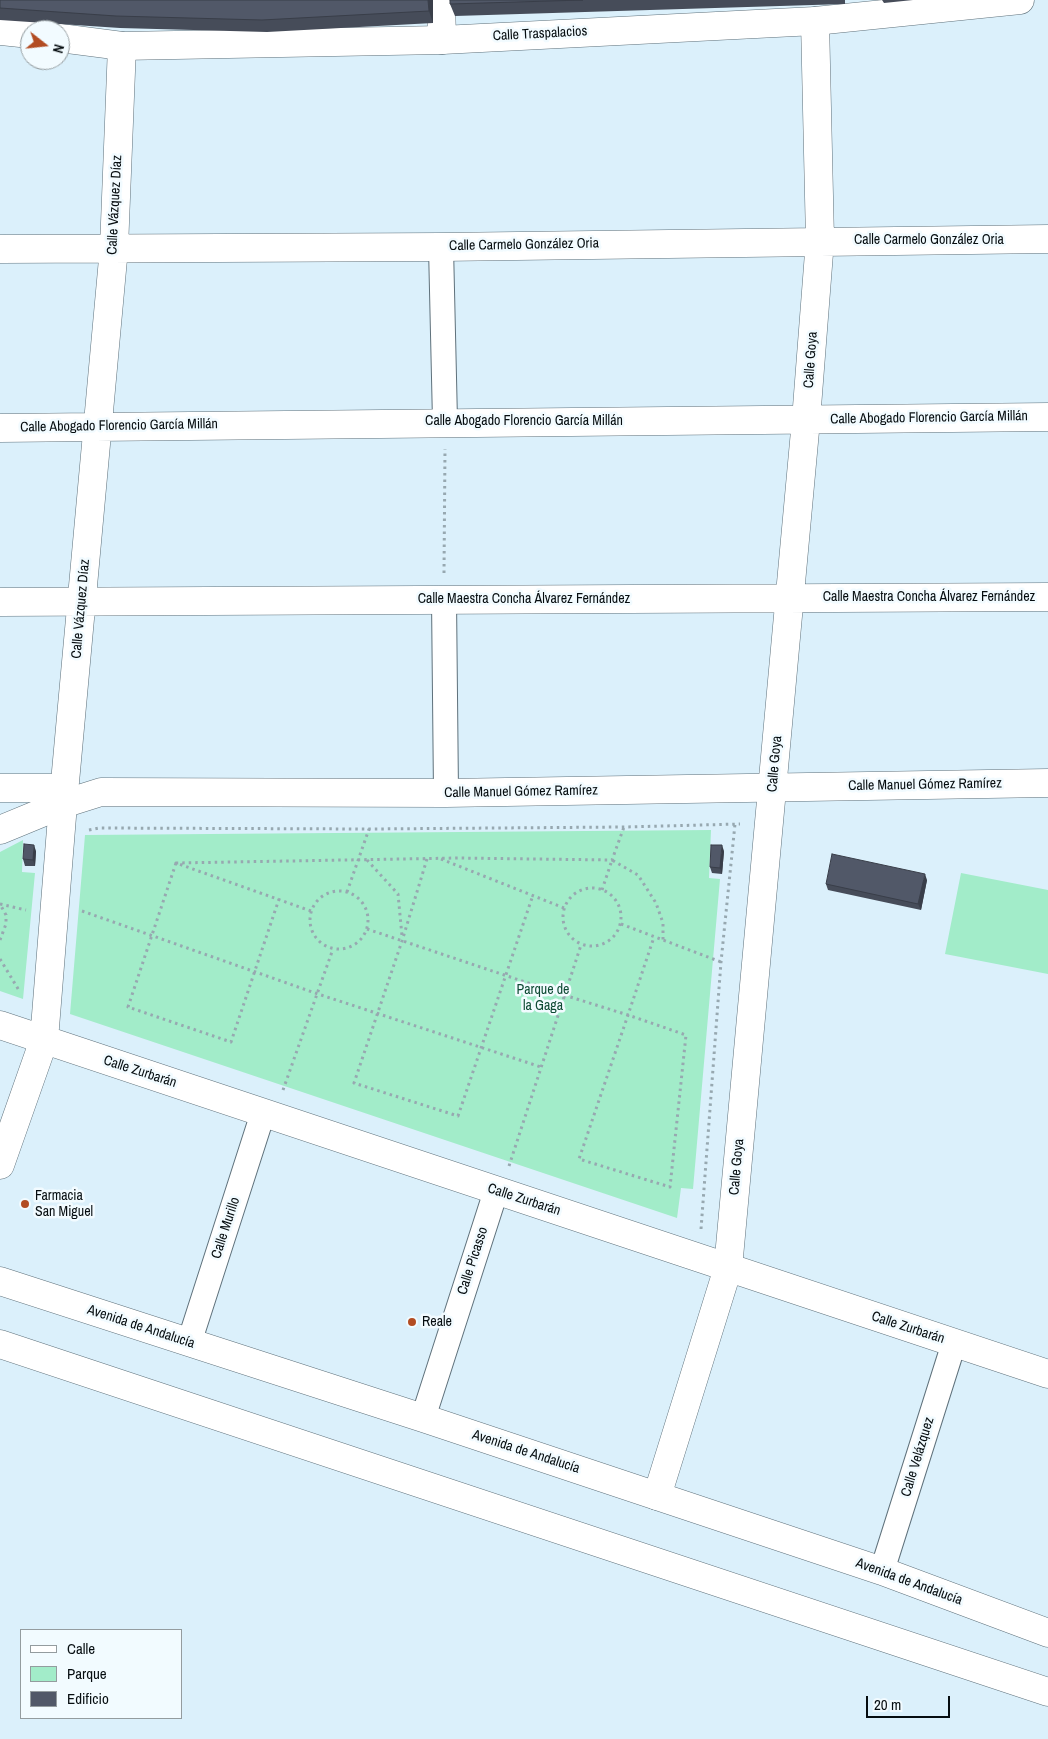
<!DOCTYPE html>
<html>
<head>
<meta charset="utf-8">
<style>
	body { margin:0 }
	#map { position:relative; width:1048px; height:1739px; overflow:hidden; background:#dbf0fb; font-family:"Archivo Narrow",sans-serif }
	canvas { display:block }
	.legend { position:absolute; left:20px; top:1629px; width:162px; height:90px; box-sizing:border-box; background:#f2fbff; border:1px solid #949c9f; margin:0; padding:6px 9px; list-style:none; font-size:15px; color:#060d10 }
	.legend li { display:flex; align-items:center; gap:10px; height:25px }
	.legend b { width:25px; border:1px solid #949c9f }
	.north { position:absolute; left:20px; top:20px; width:50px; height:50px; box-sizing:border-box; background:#f2fbff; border:1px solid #949c9f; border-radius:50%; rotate:106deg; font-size:14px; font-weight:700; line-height:20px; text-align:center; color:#060d10 }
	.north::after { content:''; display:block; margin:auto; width:18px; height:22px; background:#b24c22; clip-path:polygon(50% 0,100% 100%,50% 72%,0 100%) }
	.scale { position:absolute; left:866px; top:1696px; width:84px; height:22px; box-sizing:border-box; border:2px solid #060d10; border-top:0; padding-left:6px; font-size:15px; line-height:18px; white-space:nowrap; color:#060d10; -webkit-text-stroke:4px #f2fbff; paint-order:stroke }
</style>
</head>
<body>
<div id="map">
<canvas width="1048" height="1739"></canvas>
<ul class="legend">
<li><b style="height:6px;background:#fff"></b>Calle</li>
<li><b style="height:14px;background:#a2ecc9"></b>Parque</li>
<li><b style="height:14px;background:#515868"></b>Edificio</li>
</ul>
<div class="north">N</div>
<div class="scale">20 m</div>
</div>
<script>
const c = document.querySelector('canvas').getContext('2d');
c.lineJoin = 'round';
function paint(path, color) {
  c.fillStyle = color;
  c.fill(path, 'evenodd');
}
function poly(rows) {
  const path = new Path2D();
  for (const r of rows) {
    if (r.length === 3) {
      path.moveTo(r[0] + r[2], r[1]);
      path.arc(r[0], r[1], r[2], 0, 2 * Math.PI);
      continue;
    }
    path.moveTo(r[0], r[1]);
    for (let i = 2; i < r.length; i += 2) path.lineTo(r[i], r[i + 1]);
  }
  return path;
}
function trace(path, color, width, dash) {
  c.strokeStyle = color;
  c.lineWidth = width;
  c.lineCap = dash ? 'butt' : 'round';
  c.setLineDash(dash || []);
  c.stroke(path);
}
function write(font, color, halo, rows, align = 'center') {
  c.font = font + ' "Archivo Narrow",sans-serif';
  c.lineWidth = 5;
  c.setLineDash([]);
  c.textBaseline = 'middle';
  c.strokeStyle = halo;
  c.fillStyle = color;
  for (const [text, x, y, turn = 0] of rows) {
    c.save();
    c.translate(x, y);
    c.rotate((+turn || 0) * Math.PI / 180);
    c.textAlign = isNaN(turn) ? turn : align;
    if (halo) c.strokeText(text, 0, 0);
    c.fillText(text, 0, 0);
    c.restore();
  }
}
paint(poly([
	[711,830,709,878,720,879,693,1189,681,1188,677,1218,70,1014,85,835],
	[23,840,22,872,35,873,23,999,0,991,0,852],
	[961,873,1048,890,1048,974,945,954]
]), '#a2ecc9');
const pedestrian = poly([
	[441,247,445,421],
	[444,599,446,793],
	[189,1343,263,1113],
	[423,1418,496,1191],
	[882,1571,954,1343]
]);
const minor = poly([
	[441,0,442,40],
	[0,249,441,247,1048,239],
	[0,428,1048,417],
	[0,602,1048,597],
	[0,788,64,788],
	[0,1025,1048,1374],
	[0,1165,44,1040,63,804,114,248,122,46],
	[657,1496,728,1268,806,420,820,240,815,21]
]);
const tertiary = poly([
	[0,31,30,34],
	[60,38,122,46,442,40,815,21,1020,0],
	[0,830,63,804,101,792,446,793,1048,783],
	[0,1281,423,1418,882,1571,1048,1633]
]);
const trunk = poly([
	[0,1344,1048,1692]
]);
trace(pedestrian, '#5f717b', 26);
trace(minor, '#5f717b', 29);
trace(tertiary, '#5f717b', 29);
trace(trunk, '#5f717b', 29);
trace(poly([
	[444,573,445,449],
	[89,830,99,828,369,829,624,827,740,824],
	[427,859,402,941,354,1083,458,1116,533,895],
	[441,859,564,908],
	[367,860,398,894,402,936],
	[176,863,128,1007,231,1042,279,899],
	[592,917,29],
	[602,890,612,860,638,875,656,903,663,923,663,940],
	[339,920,29],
	[347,892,369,829],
	[0,904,26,910],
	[82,911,318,994,541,1067],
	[311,911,176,863,458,858,612,860,624,827],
	[621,924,721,962],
	[367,929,564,995,628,1015,686,1035,670,1187,579,1159,628,1015,654,937],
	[0,940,6,924,6,915,0,904],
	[0,959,20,992],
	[283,1090,333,949],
	[509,1166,581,945],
	[701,1229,721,962,735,824]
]), '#97a8b0', 3, [2.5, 4]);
trace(pedestrian, '#fff', 24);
trace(minor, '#fff', 28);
trace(tertiary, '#fff', 28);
trace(trunk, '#fff', 28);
paint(poly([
	[0,0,433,0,433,23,267,32,120,28,0,20],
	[450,0,845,0,845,4,455,16,450,4],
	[882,0,913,0,884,3],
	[36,851,35,866,25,866,23,859],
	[724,851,722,874,712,873,710,867],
	[927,880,921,910,828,890,826,884]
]), '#464c59');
paint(poly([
	[428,0,433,0,433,23,429,11],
	[34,845,36,851,35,866,33,860],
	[722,845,724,851,722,874,720,868],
	[925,874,927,880,921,910,918,904]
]), '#393e49');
const building = poly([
	[0,0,428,0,429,11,262,20,116,16,0,8,0,0],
	[450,0,583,0,450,4,450,0],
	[24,844,34,845,33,860,23,859,24,844],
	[711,845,722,845,720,868,710,867,711,845],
	[832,854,925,874,918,904,826,884,832,854]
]);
paint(building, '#515868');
trace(building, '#393e49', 1);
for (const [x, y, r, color] of [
	[25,1204,5,"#b24c22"],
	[412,1322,5,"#b24c22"]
]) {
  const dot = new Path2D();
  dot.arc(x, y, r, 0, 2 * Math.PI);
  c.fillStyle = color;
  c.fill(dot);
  trace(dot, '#f2fbff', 2);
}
write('14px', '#060d10', '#f2fbff', [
	["Calle Traspalacios",540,34,-3],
	["Calle Vázquez Díaz",115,205,-87],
	["Calle Carmelo González Oria",929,240],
	["Calle Carmelo González Oria",524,245,-1],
	["Calle Goya",811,360,-86],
	["Calle Abogado Florencio García Millán",929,418,-1],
	["Calle Abogado Florencio García Millán",524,421],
	["Calle Abogado Florencio García Millán",119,426,-1],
	["Calle Maestra Concha Álvarez Fernández",929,597],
	["Calle Maestra Concha Álvarez Fernández",524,599],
	["Calle Vázquez Díaz",81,609,-85],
	["Calle Goya",775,764,-85],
	["Calle Manuel Gómez Ramírez",925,785,-1],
	["Calle Manuel Gómez Ramírez",521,792,-1],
	["Calle Zurbarán",140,1072,18],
	["Calle Goya",737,1167,-85],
	["Calle Zurbarán",524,1200,18],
	["Calle Murillo",226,1228,-72],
	["Calle Picasso",473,1261,-72],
	["Avenida de Andalucía",141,1327,18],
	["Calle Zurbarán",908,1328,18],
	["Avenida de Andalucía",526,1452,18],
	["Calle Velázquez",918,1457,-73],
	["Avenida de Andalucía",909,1582,20]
]);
write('14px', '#0e4b34', '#f2fbff', [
	["Parque de",543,990],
	["la Gaga",543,1006]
]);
write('14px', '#060d10', '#f2fbff', [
	["Farmacia",35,1196],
	["San Miguel",35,1212],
	["Reale",422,1322]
], 'left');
</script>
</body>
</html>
